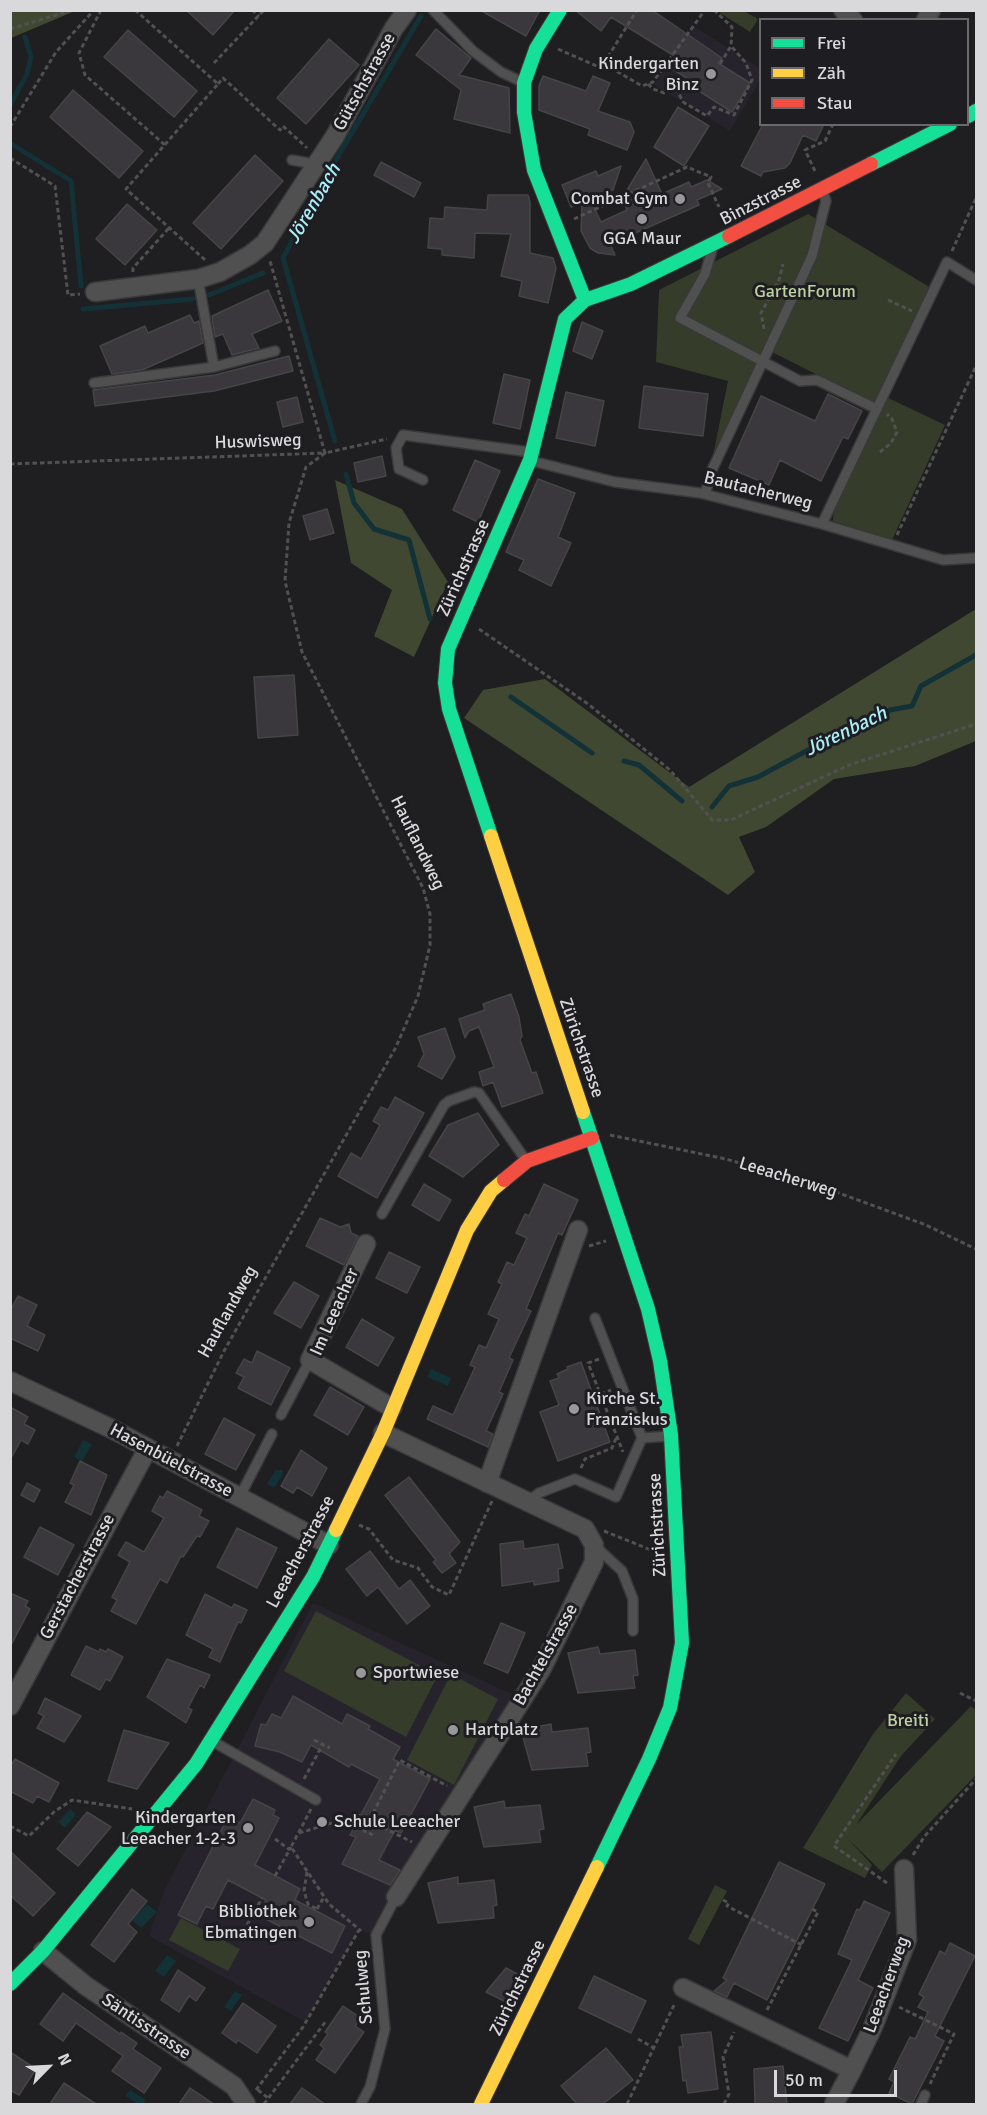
<!DOCTYPE html>
<html>
<head>
<meta charset="utf-8">
<style>
	body { margin:0 }
	#map { position:relative; width:987px; height:2115px; overflow:hidden; background:#1f1e20; font-family:Signika,sans-serif }
	canvas { display:block }
	.frame { position:absolute; inset:0; border:12px solid #d9d8db; pointer-events:none }
	.legend { position:absolute; left:759px; top:18px; width:210px; height:108px; box-sizing:border-box; background:#1e1d21; border:2px solid #69686b; margin:0; padding:8px 10px; list-style:none; font-size:18px; color:#d9d8db }
	.legend li { display:flex; align-items:center; gap:12px; height:30px }
	.legend b { width:30px; border:2px solid #69686b }
	.north { position:absolute; left:18px; top:2037px; width:60px; height:60px; -webkit-text-stroke:4px #1e1d21; paint-order:stroke; rotate:66deg; font-size:16px; font-weight:700; line-height:24px; text-align:center; color:#d9d8db }
	.north::after { content:''; display:block; margin:auto; width:21px; height:27px; background:#d9d8db; clip-path:polygon(50% 0,100% 100%,50% 72%,0 100%) }
	.scale { position:absolute; left:774px; top:2070px; width:123px; height:27px; box-sizing:border-box; border:3px solid #d9d8db; border-top:0; padding-left:8px; font-size:18px; line-height:21px; white-space:nowrap; color:#d9d8db; -webkit-text-stroke:4px #1e1d21; paint-order:stroke }
</style>
</head>
<body>
<div id="map">
<canvas width="987" height="2115"></canvas>
<div class="frame"></div>
<ul class="legend">
<li><b style="height:8px;background:#16e098"></b>Frei</li>
<li><b style="height:8px;background:#ffcf43"></b>Zäh</li>
<li><b style="height:8px;background:#f24e42"></b>Stau</li>
</ul>
<div class="north">N</div>
<div class="scale">50 m</div>
</div>
<script>
const c = document.querySelector('canvas').getContext('2d');
c.lineJoin = 'round';
function paint(path, color) {
  c.fillStyle = color;
  c.fill(path, 'evenodd');
}
function poly(rows) {
  const path = new Path2D();
  for (const r of rows) {
    path.moveTo(r[0], r[1]);
    for (let i = 2; i < r.length; i += 2) path.lineTo(r[i], r[i + 1]);
  }
  return path;
}
function trace(path, color, width, dash) {
  c.strokeStyle = color;
  c.lineWidth = width;
  c.lineCap = dash ? 'butt' : 'round';
  c.setLineDash(dash || []);
  c.stroke(path);
}
function write(font, color, halo, rows, align = 'center') {
  c.font = font + ' Signika,sans-serif';
  c.lineWidth = 6;
  c.setLineDash([]);
  c.textBaseline = 'middle';
  c.strokeStyle = halo;
  c.fillStyle = color;
  for (const [text, x, y, turn = 0] of rows) {
    c.save();
    c.translate(x, y);
    c.rotate((+turn || 0) * Math.PI / 180);
    c.textAlign = isNaN(turn) ? turn : align;
    if (halo) c.strokeText(text, 0, 0);
    c.fillText(text, 0, 0);
    c.restore();
  }
}
paint(poly([
	[692,25,760,68,760,80,730,131,654,85],
	[313,1603,523,1699,376,1935,359,1931,305,2022,149,1936,164,1891]
]), '#26232c');
paint(poly([
	[721,11,744,11,758,19,750,32,720,13],
	[808,214,931,288,880,394,945,425,892,540,833,521,834,508,883,408,764,348,711,466,728,381,656,362,659,290],
	[316,1611,438,1675,406,1737,284,1671],
	[451,1674,498,1699,454,1785,407,1760],
	[906,1693,935,1719,901,1756,856,1825,971,1706,976,1710,976,1775,882,1872,847,1838,872,1865,865,1878,803,1848,873,1734],
	[715,1885,727,1891,699,1945,688,1939],
	[181,1918,240,1949,228,1971,169,1940]
]), '#363c2a');
paint(poly([
	[11,10,75,10,75,11,11,38],
	[335,480,402,509,448,582,414,657,374,636,392,590,351,563],
	[976,609,976,741,915,766,834,779,766,827,739,837,755,872,728,895,464,718,483,690,545,679,689,787]
]), '#404832');
paint(poly([
	[431,1369,451,1378,448,1386,427,1377],
	[83,1440,92,1444,82,1461,74,1457],
	[276,1470,282,1470,283,1474,274,1488,267,1484],
	[70,1809,76,1814,65,1828,58,1822],
	[147,1904,157,1912,141,1928,132,1920],
	[167,1955,176,1961,164,1977,155,1971],
	[235,1991,242,1995,231,2011,224,2007],
	[130,2090,146,2100,143,2104,138,2104,125,2096]
]), '#133237');
trace(poly([
	[10,105,27,74,31,57,25,37],
	[10,143,71,181,81,286],
	[209,295,263,273],
	[83,309,193,299],
	[335,441,283,258,330,170,421,16],
	[346,474,354,503,374,529,409,540,430,619],
	[511,697,592,753],
	[624,761,639,765,682,801],
	[712,807,729,786,758,777,860,722,879,721,890,710,912,706,921,686,976,655]
]), '#133237', 5);
const building = poly([
	[186,10,235,10,213,35,186,10],
	[480,10,540,10,526,36,480,10],
	[575,10,652,10,722,58,718,63,750,83,732,112,699,91,701,87,669,67,676,57,611,17,601,31,575,10],
	[436,29,471,58,459,75,509,88,510,133,454,119,461,90,416,55,436,29],
	[128,30,197,91,174,117,104,57,128,30],
	[329,39,359,65,306,124,277,98,329,39],
	[543,76,586,91,593,76,610,83,598,111,630,122,634,132,627,150,588,135,590,129,539,110,539,86,543,76],
	[73,90,143,151,119,178,50,117,73,90],
	[678,107,709,126,684,166,654,147,678,107],
	[763,124,824,124,816,141,803,135,790,163,785,168,763,172,761,176,741,166,763,124],
	[255,155,283,181,221,249,193,223,255,155],
	[646,159,662,194,689,182,691,187,707,180,722,189,697,200,699,205,610,244,615,255,598,253,590,248,581,231,582,203,571,207,562,185,596,171,598,176,621,166,613,190,590,199,601,222,627,210,622,198,646,159],
	[381,162,421,183,414,197,374,175,381,162],
	[488,195,528,195,530,202,530,253,553,258,556,268,548,303,519,296,522,281,501,276,511,234,475,233,474,258,442,255,442,249,428,248,430,218,444,219,445,207,487,210,488,195],
	[127,204,157,230,125,265,96,239,127,204],
	[268,290,282,321,252,334,259,348,232,355,223,334,215,337,212,316,268,290],
	[190,315,194,323,199,321,203,343,142,370,112,374,100,346,145,326,148,333,190,315],
	[582,322,603,331,592,359,573,351,582,322],
	[289,356,293,371,214,391,95,406,93,390,215,375,289,356],
	[504,374,530,380,520,429,493,423,504,374],
	[644,386,708,394,703,436,639,428,644,386],
	[566,392,604,401,595,446,556,438,566,392],
	[828,394,862,411,848,439,843,437,821,481,780,460,769,485,729,468,761,396,815,421,828,394],
	[297,397,303,422,283,427,277,402,297,397],
	[382,456,386,476,358,482,354,463,382,456],
	[475,460,500,471,478,522,453,510,475,460],
	[538,479,575,493,558,537,571,543,551,586,519,570,524,560,506,552,538,479],
	[327,509,334,533,310,540,303,516,327,509],
	[294,675,298,735,258,738,254,677,294,675],
	[511,994,519,1017,522,1036,520,1040,532,1073,536,1072,543,1093,502,1107,493,1082,483,1086,479,1072,494,1067,479,1027,469,1031,465,1038,459,1019,485,1010,483,1004,511,994],
	[445,1028,455,1057,442,1079,418,1066,424,1054,418,1037,445,1028],
	[395,1097,424,1113,377,1198,338,1176,351,1153,361,1159,380,1125,373,1121,381,1107,388,1110,395,1097],
	[478,1113,499,1145,463,1177,429,1156,448,1125,478,1113],
	[424,1184,451,1200,439,1221,412,1205,424,1184],
	[544,1184,578,1200,562,1235,558,1233,526,1309,531,1311,509,1358,513,1360,499,1392,503,1394,486,1431,493,1434,488,1447,427,1419,433,1406,453,1415,475,1367,470,1365,479,1345,486,1348,499,1319,488,1314,502,1284,498,1282,507,1262,514,1265,527,1238,516,1233,525,1214,529,1216,544,1184],
	[320,1218,340,1227,349,1224,351,1233,358,1236,344,1265,306,1246,320,1218],
	[389,1252,420,1267,407,1293,376,1278,389,1252],
	[294,1282,319,1296,301,1328,274,1313,294,1282],
	[18,1296,37,1305,27,1326,45,1335,38,1351,10,1338,10,1311,18,1296],
	[362,1319,394,1338,378,1366,346,1347,362,1319],
	[257,1351,290,1368,271,1405,238,1388,244,1377,236,1373,244,1359,252,1363,257,1351],
	[581,1362,610,1442,558,1461,540,1412,559,1405,550,1381,559,1378,557,1374,568,1369,567,1367,581,1362],
	[330,1387,364,1407,348,1435,314,1415,330,1387],
	[10,1407,28,1417,24,1424,35,1430,28,1444,21,1440,10,1460,10,1407],
	[224,1418,255,1435,236,1470,205,1454,224,1418],
	[301,1450,327,1468,312,1496,297,1487,293,1493,281,1486,301,1450],
	[80,1461,107,1475,91,1515,65,1502,74,1485,70,1483,80,1461],
	[409,1477,460,1542,449,1554,456,1563,442,1573,433,1562,436,1560,385,1495,409,1477],
	[27,1483,40,1490,34,1502,21,1495,27,1483],
	[167,1491,202,1510,199,1516,209,1521,200,1537,197,1536,183,1557,181,1556,167,1583,160,1579,136,1624,111,1611,117,1600,112,1597,130,1562,118,1555,126,1542,144,1552,164,1518,152,1511,160,1496,163,1498,167,1491],
	[40,1527,74,1545,58,1575,24,1557,40,1527],
	[237,1528,277,1548,257,1588,217,1567,237,1528],
	[523,1541,524,1549,558,1544,563,1568,558,1569,559,1581,534,1585,534,1581,502,1586,500,1544,523,1541],
	[370,1551,399,1589,410,1580,430,1606,407,1624,378,1587,367,1596,346,1569,370,1551],
	[10,1593,28,1601,25,1606,30,1609,10,1647,10,1593],
	[205,1594,232,1608,234,1604,247,1610,241,1623,238,1622,220,1662,209,1657,213,1649,186,1635,205,1594],
	[501,1623,525,1633,508,1673,484,1663,501,1623],
	[86,1646,99,1652,100,1649,106,1652,108,1649,123,1657,110,1681,106,1679,100,1690,71,1675,86,1646],
	[598,1647,600,1654,635,1650,638,1675,633,1676,635,1688,578,1693,568,1653,598,1647],
	[167,1659,210,1675,204,1688,200,1685,188,1708,192,1710,186,1723,147,1697,167,1659],
	[293,1696,342,1724,347,1714,370,1726,368,1729,400,1747,393,1759,430,1779,401,1833,395,1830,379,1860,400,1870,390,1885,342,1864,356,1837,350,1835,380,1779,351,1764,349,1767,311,1745,302,1762,280,1752,255,1746,261,1724,266,1725,272,1714,281,1718,293,1696],
	[45,1698,81,1716,64,1742,37,1728,44,1716,38,1713,45,1698],
	[551,1724,552,1732,588,1728,591,1752,586,1753,588,1766,532,1770,521,1730,551,1724],
	[124,1730,169,1743,137,1789,108,1781,124,1730],
	[15,1759,59,1783,49,1802,37,1796,33,1803,10,1791,10,1767,15,1759],
	[253,1799,275,1810,273,1815,279,1818,255,1865,300,1889,295,1900,345,1926,332,1953,258,1915,266,1900,228,1880,213,1909,206,1906,197,1924,178,1915,228,1817,240,1823,253,1799],
	[504,1801,505,1808,540,1805,544,1829,539,1830,541,1842,484,1847,474,1807,504,1801],
	[87,1812,111,1827,78,1866,57,1849,87,1812],
	[10,1851,55,1893,33,1916,10,1895,10,1851],
	[779,1862,825,1884,767,2000,734,1983,727,1997,714,1991,727,1980,723,1978,779,1862],
	[458,1877,458,1884,494,1880,497,1905,493,1906,494,1918,438,1923,428,1883,458,1877],
	[132,1889,147,1901,128,1924,137,1932,114,1962,91,1945,132,1889],
	[864,1901,890,1913,858,1980,873,1988,848,2041,819,2028,852,1960,838,1954,857,1909,860,1910,864,1901],
	[950,1943,975,1956,935,2036,944,2041,912,2104,889,2093,894,2082,889,2079,910,2037,915,2039,928,2012,918,2007,924,1997,919,1994,940,1951,945,1954,950,1943],
	[506,1968,519,1975,506,2002,486,1992,506,1968],
	[178,1970,205,1988,196,2001,189,1996,179,2012,161,2000,178,1970],
	[594,1976,646,2001,631,2033,579,2008,594,1976],
	[63,1993,120,2034,121,2032,137,2043,133,2049,161,2068,144,2093,112,2071,123,2056,76,2023,63,2041,40,2024,63,1993],
	[243,2003,276,2026,257,2053,238,2040,236,2043,222,2033,243,2003],
	[343,2006,361,2018,355,2026,364,2032,335,2073,316,2060,324,2048,320,2045,328,2034,325,2032,343,2006],
	[711,2032,718,2089,688,2093,686,2080,683,2081,679,2047,683,2047,681,2035,711,2032],
	[606,2048,633,2080,603,2104,577,2104,561,2086,606,2048],
	[10,2052,36,2069,19,2095,10,2090,10,2052],
	[783,2066,787,2104,755,2104,754,2069,783,2066],
	[64,2083,96,2104,50,2104,64,2083],
	[190,2088,214,2104,179,2104,190,2088],
	[302,2088,325,2104,290,2104,302,2088]
]);
paint(building, '#3a383d');
trace(building, '#454546', 1.5);
const lane = poly([
	[433,10,473,51,501,72,522,82],
	[292,160,314,164],
	[712,250,705,274,680,318,800,381,817,380,877,409],
	[198,279,214,367,275,351],
	[94,383,214,367],
	[532,461,615,482,700,493,822,524,943,560,976,558],
	[423,480,399,469,396,448,403,435,530,452],
	[705,494,712,470,812,256,826,201,823,192],
	[822,524,947,262,976,280],
	[382,1214,444,1105,449,1101,474,1092,479,1093,525,1159],
	[595,1318,642,1438],
	[281,1415,310,1360],
	[239,1498,272,1434],
	[527,1502,539,1493,575,1479,616,1497,642,1438,669,1436],
	[594,1545,622,1571,633,1599,633,1631],
	[212,1741,316,1800],
	[361,2104,370,2087,385,2029,376,1935,396,1897],
	[921,2104,925,2095]
]);
const street = poly([
	[843,10,853,20],
	[926,20,931,10],
	[95,292,198,279,220,272,250,255,265,243,335,136,394,28,407,10],
	[366,1244,310,1360,392,1408],
	[10,1381,112,1429,329,1545],
	[383,1433,585,1529,594,1545,594,1562,541,1670,396,1897],
	[487,1483,578,1230],
	[10,1706,148,1448],
	[43,1951,86,1986,234,2086,246,2104],
	[683,1988,852,2070,834,2104],
	[852,2070,873,2027,907,1940,904,1869]
]);
const fast = poly([
	[560,10,536,49,524,83,524,112,534,170,585,300],
	[968,116,976,111],
	[871,164,950,124],
	[491,836,449,709,445,683,448,649,530,460,565,319,585,300,631,284,729,236],
	[583,1112,648,1309,660,1361,671,1435,682,1643,670,1708,649,1759,597,1867],
	[10,1984,43,1951,196,1764,313,1577,336,1530]
]);
const slow = poly([
	[491,836,583,1112],
	[336,1530,383,1433,467,1230,491,1191,504,1180],
	[481,2104,597,1867]
]);
const jam = poly([
	[729,236,871,164],
	[504,1180,527,1161,592,1138]
]);
trace(lane, '#39383a', 12);
trace(street, '#39383a', 21);
trace(fast, '#39383a', 16);
trace(slow, '#39383a', 16);
trace(jam, '#39383a', 16);
trace(poly([
	[101,10,79,53,85,75,165,145],
	[135,10,218,84,126,189,205,260],
	[252,10,259,16],
	[714,10,732,27,731,46,720,64],
	[10,29,72,10],
	[558,49,601,68,637,10],
	[214,63,264,10],
	[604,64,642,86,653,82,705,10],
	[218,84,223,78,280,130,283,126,307,148],
	[648,84,653,89,664,93,673,89,678,92,683,102,707,116,714,107,734,115,752,80,746,63,731,46],
	[10,127,56,52,94,10],
	[10,158,55,186,68,295,80,294],
	[815,171,805,150,825,141,833,124],
	[574,219,687,167,711,177,708,183,719,207],
	[952,251,976,198],
	[133,272,133,268,169,228],
	[888,300,912,311],
	[764,329,761,313,779,280,783,264],
	[880,452,891,443,897,432,892,419,887,414],
	[10,464,325,453,270,261],
	[897,535,976,366],
	[479,629,588,704,670,770,712,820,731,820,849,765,976,724],
	[610,1135,726,1159,828,1189,926,1225,976,1249],
	[589,1246,606,1241],
	[599,1359,588,1363,623,1452],
	[594,1397,611,1390],
	[177,1446,224,1351,396,1047,418,996,430,945,430,914,423,888,302,652,285,581,289,523,306,467,325,453,387,439],
	[581,1468,585,1459,612,1448,616,1438],
	[359,1525,369,1529,393,1560,418,1568,432,1587,449,1595,492,1501],
	[604,1531,656,1552],
	[960,1693,976,1701],
	[314,1740,330,1748],
	[304,1779,323,1744],
	[311,1809,291,1847,329,1904,361,1931],
	[10,1826,29,1836,54,1812,72,1800,132,1809],
	[299,1833,358,1815,412,1842],
	[373,1835,364,1831,400,1760,447,1786],
	[275,1839,290,1850],
	[913,1855,924,1837,976,1779],
	[307,1872,304,1891,308,1904,317,1909],
	[275,1876,291,1847],
	[887,1883,834,1846,896,1754],
	[723,1900,729,1903,727,1906,802,1945],
	[317,1909,324,1897],
	[247,1925,262,1898],
	[899,2007,954,2034,930,2084],
	[767,2010,818,1912,812,1909],
	[638,2039,654,2048],
	[256,2090,303,2027,359,1930],
	[258,2090,268,2098],
	[264,2104,326,2021],
	[627,2104,675,2003],
	[724,2104,729,2094,723,2057,734,2032]
]), '#525151', 3, [4.5, 3]);
trace(lane, '#515050', 9);
trace(street, '#515050', 18);
trace(fast, '#16e098', 14);
trace(slow, '#ffcf43', 14);
trace(jam, '#f24e42', 14);
for (const [x, y, r, color] of [
	[711,74,6,"#98979a"],
	[680,199,6,"#98979a"],
	[642,219,6,"#98979a"],
	[574,1409,6,"#98979a"],
	[361,1673,6,"#98979a"],
	[453,1730,6,"#98979a"],
	[322,1822,6,"#98979a"],
	[248,1828,6,"#98979a"],
	[309,1922,6,"#98979a"]
]) {
  const dot = new Path2D();
  dot.arc(x, y, r, 0, 2 * Math.PI);
  c.fillStyle = color;
  c.fill(dot);
  trace(dot, '#1e1d21', 2);
}
write('18px', '#d9d8db', '#1e1d21', [
	["Kindergarten",699,64],
	["Binz",699,85],
	["Combat Gym",668,199],
	["GGA Maur",642,239,"center"],
	["Kirche St.",586,1399,"left"],
	["Franziskus",586,1420,"left"],
	["Sportwiese",373,1673,"left"],
	["Hartplatz",465,1730,"left"],
	["Kindergarten",236,1818],
	["Leeacher 1-2-3",236,1839],
	["Schule Leeacher",334,1822,"left"],
	["Bibliothek",297,1912],
	["Ebmatingen",297,1933]
], 'right');
write('18px', '#d9d8db', '#1e1d21', [
	["Gütschstrasse",365,82,-61],
	["Binzstrasse",761,201,-27],
	["Huswisweg",258,442,-2],
	["Bautacherweg",758,491,14],
	["Zürichstrasse",464,568,-66],
	["Hauflandweg",417,843,64],
	["Zürichstrasse",581,1048,71],
	["Leeacherweg",788,1178,17],
	["Hauflandweg",228,1312,-61],
	["Im Leeacher",335,1312,-66],
	["Hasenbüelstrasse",171,1461,28],
	["Zürichstrasse",658,1525,-93],
	["Leeacherstrasse",301,1552,-62],
	["Gerstacherstrasse",78,1577,-62],
	["Bachtelstrasse",546,1655,-61],
	["Leeacherweg",887,1985,-70],
	["Schulweg",364,1987,-95],
	["Zürichstrasse",518,1988,-64],
	["Säntisstrasse",146,2027,34]
]);
write('18px', '#bed09e', '#1e1d21', [
	["GartenForum",805,292],
	["Breiti",908,1721]
]);
write('italic 20px', '#a9eef8', '#1e1d21', [
	["Jörenbach",314,204,-60],
	["Jörenbach",846,732,-26]
]);
</script>
</body>
</html>
